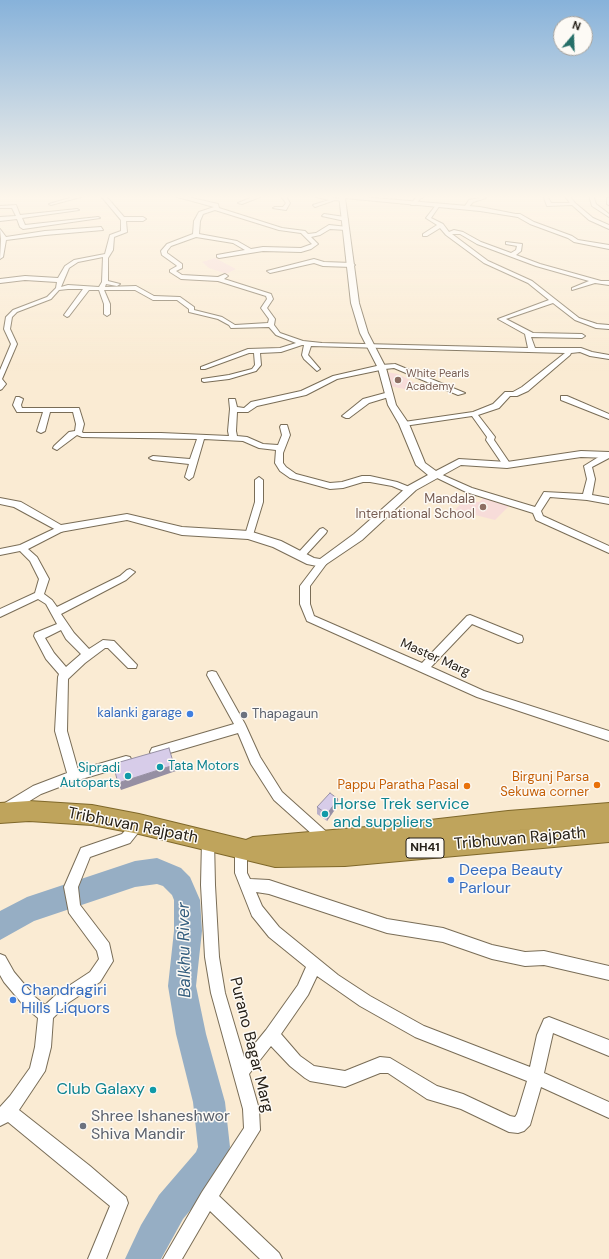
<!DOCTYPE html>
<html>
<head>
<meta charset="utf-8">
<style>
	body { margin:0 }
	#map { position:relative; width:609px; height:1259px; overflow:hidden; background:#faebd3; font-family:"DM Sans",sans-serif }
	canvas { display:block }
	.north { position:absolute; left:553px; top:16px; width:40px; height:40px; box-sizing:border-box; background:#fdfaf5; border:1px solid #a7a39d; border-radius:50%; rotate:19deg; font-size:11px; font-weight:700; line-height:16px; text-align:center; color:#262018 }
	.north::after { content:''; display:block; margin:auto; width:14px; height:18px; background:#266f68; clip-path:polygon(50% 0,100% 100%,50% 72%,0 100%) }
</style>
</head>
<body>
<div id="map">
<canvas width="609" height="1259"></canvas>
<div class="north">N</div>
</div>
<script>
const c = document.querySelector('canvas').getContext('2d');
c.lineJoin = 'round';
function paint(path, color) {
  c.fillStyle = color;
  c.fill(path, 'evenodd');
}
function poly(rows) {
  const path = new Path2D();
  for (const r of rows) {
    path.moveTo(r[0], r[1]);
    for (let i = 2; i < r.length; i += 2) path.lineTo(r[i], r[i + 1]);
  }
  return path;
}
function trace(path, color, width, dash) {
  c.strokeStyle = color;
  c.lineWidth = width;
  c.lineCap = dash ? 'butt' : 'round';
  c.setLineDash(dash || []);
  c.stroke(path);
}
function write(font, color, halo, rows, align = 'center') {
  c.font = font + ' "DM Sans",sans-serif';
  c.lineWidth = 3;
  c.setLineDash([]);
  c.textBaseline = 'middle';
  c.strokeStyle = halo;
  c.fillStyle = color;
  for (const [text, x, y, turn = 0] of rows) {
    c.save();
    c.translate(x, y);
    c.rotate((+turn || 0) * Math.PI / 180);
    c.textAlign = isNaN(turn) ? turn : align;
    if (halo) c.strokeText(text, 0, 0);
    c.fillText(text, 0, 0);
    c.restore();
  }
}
paint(poly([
	[215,258,236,269,226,274,209,268,202,262],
	[386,372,398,374,419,385,410,390,389,386],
	[485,497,511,504,495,520,455,510,463,501,479,502]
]), '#f7dcd9');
paint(poly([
	[157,858,181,868,190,877,200,900,202,931,196,986,206,1034,225,1102,230,1147,220,1175,183,1219,161,1259,125,1259,141,1225,159,1195,196,1152,198,1147,193,1102,176,1034,168,986,174,931,174,900,172,895,163,886,157,884,135,887,34,921,0,940,0,911,27,897,135,861,157,858]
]), '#96aec4');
const minor = poly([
	[80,195,88,195,51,205,49,204,80,195],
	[100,195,105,195,124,217,143,217,146,219,143,221,126,221,127,232,114,237,113,250,108,258,108,281,120,284,117,286,106,284,105,287,136,286,154,296,180,297,194,307,194,310,222,317,235,325,268,323,269,319,261,308,267,299,266,296,218,281,181,279,170,272,170,270,177,266,176,265,162,255,161,251,167,244,193,234,194,221,199,212,214,207,174,196,179,195,218,204,219,208,282,228,305,231,308,234,316,233,329,225,348,227,346,230,330,229,320,235,311,237,318,244,311,249,301,252,263,251,219,258,217,257,217,255,245,250,233,243,196,237,171,246,167,251,167,253,182,264,182,268,176,271,182,275,218,277,225,274,228,276,224,279,271,294,273,299,267,308,275,319,274,325,280,333,303,341,322,343,528,348,525,334,498,319,549,300,528,283,484,263,446,235,440,228,427,236,423,236,423,234,437,225,426,218,436,205,440,205,431,218,443,224,449,232,454,230,463,232,481,242,511,253,516,250,517,246,506,244,506,242,522,244,521,251,516,255,540,264,601,281,609,281,609,285,595,283,572,290,572,288,589,281,536,266,477,244,460,234,452,234,488,261,532,281,579,318,597,324,609,325,609,329,596,328,575,320,553,303,506,319,533,333,582,334,585,336,582,338,531,337,535,348,581,348,592,352,609,355,609,359,590,356,580,352,571,353,570,355,528,391,517,396,510,396,499,408,478,415,495,437,494,440,511,465,507,467,503,465,486,440,487,437,472,416,404,426,400,424,404,422,473,412,493,404,505,392,513,392,522,387,565,353,311,346,308,355,320,369,317,371,304,359,302,355,304,345,302,345,281,352,260,353,261,365,256,371,229,379,204,382,202,381,202,379,229,375,252,369,255,365,254,353,249,353,205,369,201,369,201,367,248,349,280,348,296,343,276,335,269,327,231,328,229,325,218,319,189,312,189,309,177,300,153,300,135,290,104,290,110,304,110,314,107,316,104,314,104,304,99,290,89,290,69,316,67,317,64,315,83,289,68,289,59,290,51,299,17,312,12,317,10,329,17,344,2,379,6,384,2,389,0,390,0,370,11,344,4,329,6,317,13,310,47,297,56,288,57,282,25,280,0,283,0,279,25,276,58,278,65,266,74,260,105,254,110,235,121,231,121,220,100,195],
	[215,210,279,230,301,233,312,244,301,248,263,247,251,249,237,241,199,234,200,221,203,214,215,210],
	[103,257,102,282,99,287,68,285,61,287,69,268,78,262,103,257],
	[258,195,265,195,242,204,238,203,258,195],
	[280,195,285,195,290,203,286,210,273,208,275,207,283,207,286,203,280,195],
	[309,195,320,195,345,200,343,201,335,200,315,207,313,205,329,200,309,195],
	[420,195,426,195,420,199,415,205,411,205,416,197,420,195],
	[476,195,482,195,486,198,473,202,467,209,463,209,469,200,480,198,476,195],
	[543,195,547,195,551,203,570,203,564,195,569,195,575,203,593,218,609,225,609,229,589,220,572,205,547,206,543,195],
	[589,195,593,195,596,204,609,214,609,217,592,206,589,195],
	[607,198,609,198,609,205,607,204,607,198],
	[16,205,20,215,77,209,79,210,22,218,25,225,98,217,100,218,23,229,20,227,17,219,0,221,0,217,16,216,12,208,0,208,0,206,16,205],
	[324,214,345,217,348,219,345,221,322,216,324,214],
	[516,214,520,214,534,222,572,236,578,240,609,245,609,249,574,242,568,238,530,224,516,216,516,214],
	[101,227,103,230,45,235,6,240,3,257,0,259,1,239,0,229,6,237,45,231,101,227],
	[314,259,324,262,352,263,355,265,352,267,323,266,314,263,270,273,267,271,314,259],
	[395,364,465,393,458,395,394,368,385,369,337,379,306,395,257,406,248,412,237,412,236,431,237,436,247,437,263,444,278,445,282,435,280,427,281,425,287,425,290,435,283,453,283,463,286,467,296,474,330,483,342,482,362,476,370,476,397,482,412,488,412,492,409,493,392,486,370,482,363,482,343,488,330,489,290,478,280,471,275,463,276,450,259,448,243,441,204,439,193,477,189,480,185,477,189,464,153,460,149,458,153,456,190,459,197,439,82,437,77,435,57,450,53,448,54,446,69,432,75,431,76,424,73,412,50,412,45,431,41,433,37,431,43,412,17,412,13,405,16,397,19,397,23,399,21,405,22,408,79,408,84,424,82,432,83,433,161,433,229,436,228,431,230,409,229,399,235,399,237,407,244,408,251,402,301,391,333,376,381,365,395,364],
	[389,392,393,394,392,396,369,403,349,418,346,418,342,416,363,399,389,392],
	[561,396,567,396,609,414,609,419,561,400,561,396],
	[605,453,609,453,609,458,592,467,595,479,592,495,609,498,609,504,587,500,550,497,541,511,543,516,609,546,609,553,536,520,533,513,466,492,431,475,432,473,438,473,472,488,535,507,544,492,583,494,587,479,584,466,605,453],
	[259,477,263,480,263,502,253,535,249,538,245,535,255,502,255,480,259,477],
	[60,526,63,527,64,529,63,531,28,549,37,557,49,579,44,594,52,600,57,607,120,576,127,570,130,569,135,572,126,580,61,614,74,633,89,649,103,640,114,641,137,665,136,668,128,668,108,648,105,648,85,663,68,679,67,731,78,770,126,756,130,757,132,761,130,765,126,766,75,781,41,794,0,819,0,806,33,786,67,773,55,731,58,677,59,674,46,659,34,636,35,633,57,624,46,604,38,599,0,617,0,609,35,593,39,579,30,561,20,551,0,555,0,549,20,545,60,526],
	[61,630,66,639,81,654,66,667,54,653,45,638,61,630],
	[323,528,327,531,326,533,304,557,298,557,296,555,298,553,320,529,323,528],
	[322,560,327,563,310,586,310,604,314,616,422,663,467,616,470,615,522,636,523,639,522,642,518,643,472,624,431,667,484,691,609,731,609,741,477,697,307,621,300,604,300,586,319,561,322,560],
	[212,671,216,672,245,724,260,757,282,792,330,835,332,839,330,843,326,845,322,843,274,800,251,764,238,733,156,757,152,756,150,752,152,748,234,724,207,675,208,672,212,671],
	[139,818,143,820,145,824,130,843,90,857,78,887,80,905,109,943,113,961,100,982,68,1003,53,1018,51,1047,45,1071,19,1110,90,1166,126,1197,128,1203,106,1259,88,1259,110,1206,8,1122,0,1126,0,1107,10,1096,30,1068,35,1047,38,1018,25,1007,4,982,0,975,0,954,5,956,14,972,35,997,45,1005,58,993,90,972,99,959,97,951,69,913,64,887,81,848,122,834,135,820,139,818],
	[208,834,212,836,214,840,215,885,219,957,225,993,244,1057,266,1030,298,985,306,967,269,937,252,916,235,873,235,848,237,844,241,842,245,844,247,848,247,873,250,879,269,880,387,919,443,928,492,945,525,952,544,951,609,966,609,980,544,965,525,966,492,959,443,942,387,933,269,894,256,892,262,906,279,927,338,975,370,996,424,1026,530,1067,537,1035,544,1019,549,1017,609,1040,609,1056,553,1033,544,1073,609,1102,609,1118,541,1087,530,1125,524,1131,518,1133,509,1132,461,1109,427,1099,388,1073,380,1073,345,1087,310,1081,305,1078,290,1066,271,1046,249,1074,259,1109,260,1130,219,1196,279,1253,282,1259,260,1259,210,1211,182,1259,163,1259,202,1192,244,1128,243,1109,211,993,205,957,201,885,202,840,204,836,208,834],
	[317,976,360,1006,415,1037,527,1081,517,1114,515,1117,510,1116,463,1094,437,1086,390,1058,380,1057,345,1071,314,1066,300,1056,281,1034,308,995,317,976]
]);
const tertiary = poly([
	[339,195,480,207,521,215,518,217,480,211,345,198,359,303,368,333,386,368,396,405,409,424,425,463,436,471,459,459,507,462,581,451,609,452,609,458,581,457,507,468,461,465,416,490,362,540,322,567,307,564,273,547,248,539,182,535,127,520,60,532,14,507,0,504,0,498,21,502,61,525,127,514,182,527,249,531,281,541,314,558,320,559,354,534,408,486,428,475,416,465,399,424,388,405,378,368,360,333,351,303,339,195]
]);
const trunk = poly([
	[29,801,92,805,139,814,246,840,253,837,378,826,508,811,609,803,609,842,345,866,275,867,139,834,92,825,29,821,0,823,0,803,29,801],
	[542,828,498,832,508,831,542,828]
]);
trace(minor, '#796d57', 2);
trace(tertiary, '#796d57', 2);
trace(trunk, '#7f682a', 2);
paint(minor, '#fff');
paint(tertiary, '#fff');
paint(trunk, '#bfa45c');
paint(poly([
	[338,799,338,805,327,821,317,814,317,807]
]), '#b9afc8');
paint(poly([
	[174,765,176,771,121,790,118,783],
	[338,799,338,805,327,821,327,814]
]), '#968fa3');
const building = poly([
	[169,748,174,765,118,783,113,764,169,748],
	[330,793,338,799,327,814,317,807,330,793]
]);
paint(building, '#d7cce9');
trace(building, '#968fa3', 1);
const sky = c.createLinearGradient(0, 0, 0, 371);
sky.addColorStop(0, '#87b2da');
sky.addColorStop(0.53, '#fdf6eb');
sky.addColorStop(1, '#fdf6eb00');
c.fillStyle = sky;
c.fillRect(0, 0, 609, 371);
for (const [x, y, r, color] of [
	[398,380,4,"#8d6e63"],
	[483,507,4,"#8d6e63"],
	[190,714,4,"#3f7fe0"],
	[244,715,4,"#6b7280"],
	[160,767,4,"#0f9aa8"],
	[128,776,4,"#0f9aa8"],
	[597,785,4,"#e8710a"],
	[467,786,4,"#e8710a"],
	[325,814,4,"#0f9aa8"],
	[451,880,4,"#3f7fe0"],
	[13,1000,4,"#3f7fe0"],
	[153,1090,4,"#0f9aa8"],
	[83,1126,4,"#6b7280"]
]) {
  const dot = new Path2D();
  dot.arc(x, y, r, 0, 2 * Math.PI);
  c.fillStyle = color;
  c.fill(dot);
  trace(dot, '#fdfaf5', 1.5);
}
write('11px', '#785e54', '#fdfaf5', [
	["White Pearls",406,374],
	["Academy",406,387]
], 'left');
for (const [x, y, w] of [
	[425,848,38]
]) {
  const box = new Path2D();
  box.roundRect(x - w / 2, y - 10, w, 20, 3);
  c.fillStyle = '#fdfaf5';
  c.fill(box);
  trace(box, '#262018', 1);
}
write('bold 12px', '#262018', null, [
	["NH41",425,848]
]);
write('13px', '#785e54', '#fdfaf5', [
	["Mandala",475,500],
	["International School",475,515]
], 'right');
write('13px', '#262018', '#fdfaf5', [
	["Master Marg",435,658,24]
]);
write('13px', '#366cbe', '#fdfaf5', [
	["kalanki garage",182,714]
], 'right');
write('13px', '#5b616d', '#fdfaf5', [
	["Thapagaun",252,715]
], 'left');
write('13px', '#0d838f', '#fdfaf5', [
	["Tata Motors",168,767],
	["Sipradi",120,769,"right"],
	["Autoparts",120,784,"right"]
], 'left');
write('13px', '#c56008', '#fdfaf5', [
	["Birgunj Parsa",589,778],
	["Sekuwa corner",589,793],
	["Pappu Paratha Pasal",459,786]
], 'right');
write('16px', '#0d838f', '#fdfaf5', [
	["Horse Trek service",333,805],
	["and suppliers",333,823],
	["Club Galaxy",145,1090,"right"]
], 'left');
write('16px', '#262018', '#fdfaf5', [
	["Tribhuvan Rajpath",133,826,11],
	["Tribhuvan Rajpath",520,839,-5],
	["Purano Bagar Marg",251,1045,76]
]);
write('16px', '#366cbe', '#fdfaf5', [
	["Deepa Beauty",459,871],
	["Parlour",459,889],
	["Chandragiri",21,991],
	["Hills Liquors",21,1009]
], 'left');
write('16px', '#5b616d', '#fdfaf5', [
	["Shree Ishaneshwor",91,1117],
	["Shiva Mandir",91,1135]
], 'left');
write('italic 17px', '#325c7d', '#fdfaf5', [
	["Balkhu River",185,950,-91]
]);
</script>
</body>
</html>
